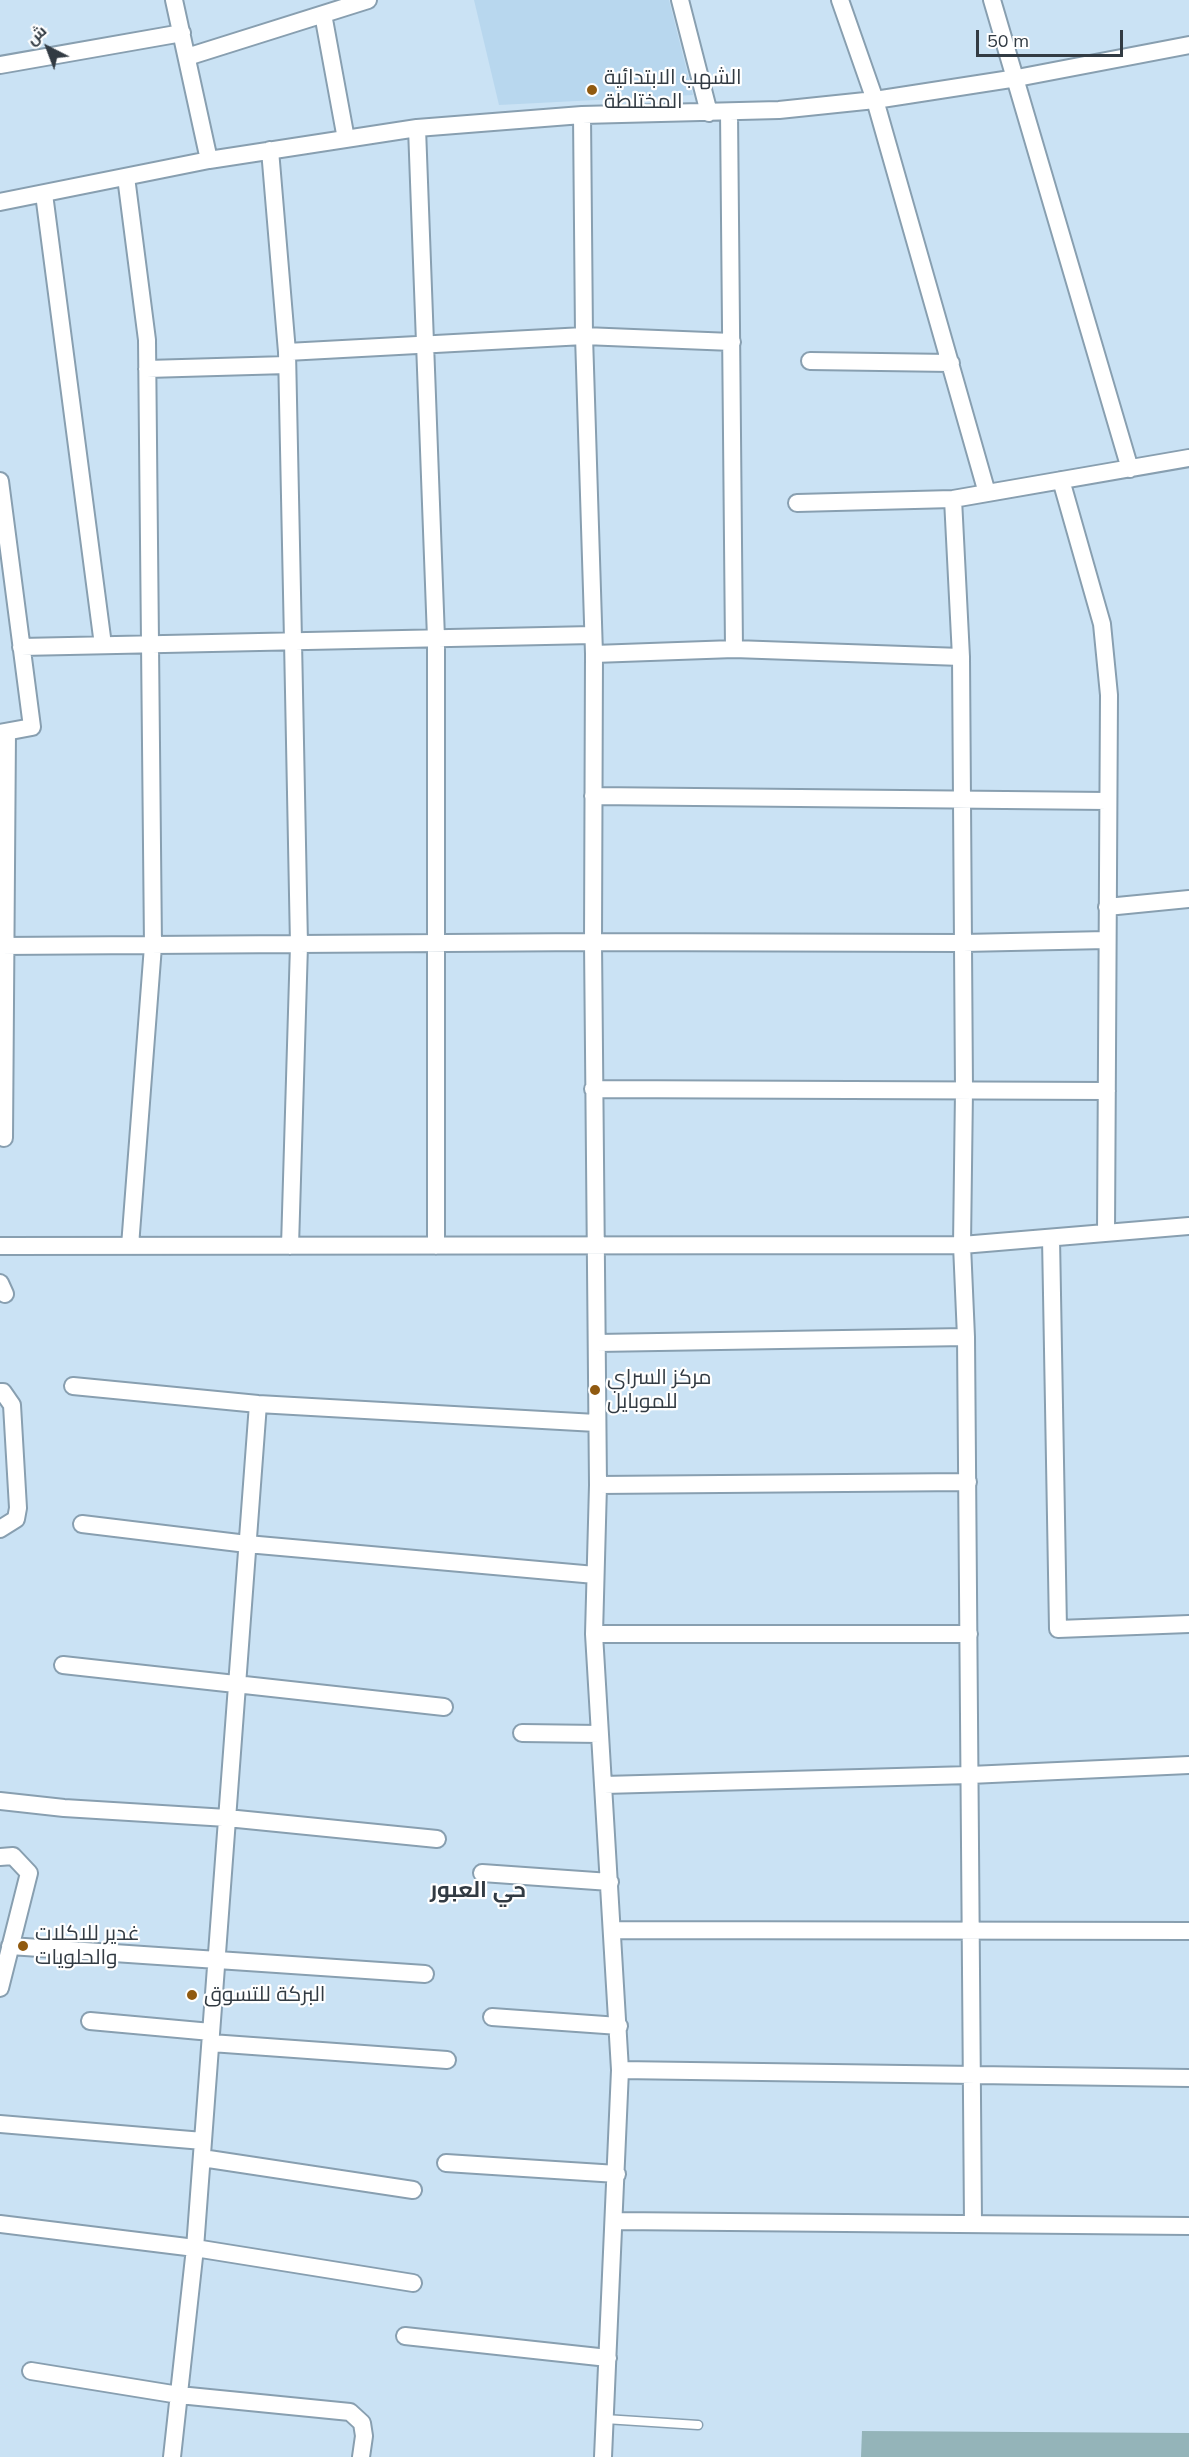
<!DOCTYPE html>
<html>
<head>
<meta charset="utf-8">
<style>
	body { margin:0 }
	#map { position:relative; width:1189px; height:2457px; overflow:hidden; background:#cae2f4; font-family:Mulish,Cairo,sans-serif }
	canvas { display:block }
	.north { position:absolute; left:18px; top:18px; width:60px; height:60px; -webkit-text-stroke:4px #fff; paint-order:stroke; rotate:318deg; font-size:16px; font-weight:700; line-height:24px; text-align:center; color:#323b43 }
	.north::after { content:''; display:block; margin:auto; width:21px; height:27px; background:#323b43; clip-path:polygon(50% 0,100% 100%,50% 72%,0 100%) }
	.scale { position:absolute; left:976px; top:30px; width:147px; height:27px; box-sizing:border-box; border:3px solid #323b43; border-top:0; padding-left:8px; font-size:18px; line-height:21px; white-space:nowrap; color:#323b43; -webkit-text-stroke:4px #fff; paint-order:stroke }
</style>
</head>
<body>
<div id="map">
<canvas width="1189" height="2457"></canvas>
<div class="north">ش</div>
<div class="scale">50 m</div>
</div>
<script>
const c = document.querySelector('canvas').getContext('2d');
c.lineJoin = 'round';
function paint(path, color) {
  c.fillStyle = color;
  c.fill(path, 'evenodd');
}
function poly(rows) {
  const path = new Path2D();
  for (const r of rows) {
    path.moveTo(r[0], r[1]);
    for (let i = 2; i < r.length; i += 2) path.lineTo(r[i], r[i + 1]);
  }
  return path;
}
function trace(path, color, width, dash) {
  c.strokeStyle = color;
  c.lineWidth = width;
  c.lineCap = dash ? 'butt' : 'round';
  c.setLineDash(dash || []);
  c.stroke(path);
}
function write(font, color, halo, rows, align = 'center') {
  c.font = font + ' Mulish,Cairo,sans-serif';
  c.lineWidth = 4.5;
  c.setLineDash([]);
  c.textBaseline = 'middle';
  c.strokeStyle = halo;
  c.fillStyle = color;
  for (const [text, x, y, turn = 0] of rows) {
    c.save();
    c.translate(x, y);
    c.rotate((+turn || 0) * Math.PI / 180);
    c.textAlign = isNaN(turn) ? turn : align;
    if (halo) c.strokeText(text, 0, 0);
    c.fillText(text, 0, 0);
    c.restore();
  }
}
paint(poly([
	[474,0,669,0,693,95,499,105]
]), '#b8d7ee');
paint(poly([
	[862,2431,1189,2433,1189,2457,861,2457]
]), '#94b4b9');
const lane = poly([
	[605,2419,698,2425]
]);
const street = poly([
	[174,0,209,160],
	[680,0,709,113],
	[840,0,875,100,987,493],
	[992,0,1130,469],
	[323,14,346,139],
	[187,57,368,0],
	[0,65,182,33],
	[729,112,734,649],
	[582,115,584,336,594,654,593,942,598,1485,594,1634,620,2070,603,2457],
	[417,128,436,638,436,1246],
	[270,150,287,352,293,641,299,945,290,1246],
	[126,177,147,340,153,946,130,1246],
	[44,194,103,645],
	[0,202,209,160,417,128,582,115,779,110,875,100,1017,78,1189,45],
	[287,352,584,336,732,342],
	[810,361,951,363],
	[147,369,287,365],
	[1061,480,1102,624,1109,695,1106,1233],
	[0,481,32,727,0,733],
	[953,499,961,657,964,1090,962,1245,966,1337,973,2224],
	[797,503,953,499,1189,458],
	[21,647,593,635],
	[594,654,734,649,961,657],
	[593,796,1108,801],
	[1107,907,1189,899],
	[0,946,593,942,963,943,1107,940],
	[593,1089,1107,1091],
	[4,1138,7,732],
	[1051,1238,1058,1629,1189,1624],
	[0,1246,962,1245,1189,1226],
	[0,1283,5,1294],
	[597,1343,966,1337],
	[73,1386,258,1404,596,1423],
	[0,1392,3,1392,12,1405,18,1508,16,1519,0,1529],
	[598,1485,968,1482],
	[82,1524,247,1544,595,1575],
	[594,1634,969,1634],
	[63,1665,444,1707],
	[522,1733,600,1734],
	[604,1785,970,1775,1189,1765],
	[0,1801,64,1808,227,1818,437,1839],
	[0,1857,13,1856,29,1873,0,1988],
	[482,1873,610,1882],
	[613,1930,1189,1931],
	[10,1946,425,1974],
	[492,2017,619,2026],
	[90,2021,211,2032],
	[211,2043,447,2060],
	[620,2070,1189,2078],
	[0,2124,203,2141],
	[202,2158,413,2190],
	[446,2163,617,2174],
	[615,2221,1189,2226],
	[0,2224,195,2248,413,2283],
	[405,2336,608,2358],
	[31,2371,179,2395,350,2412,362,2423,364,2436,361,2457],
	[172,2457,195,2248,258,1404]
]);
trace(lane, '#889fb0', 11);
trace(street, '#889fb0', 20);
trace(lane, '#fff', 8);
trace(street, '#fff', 16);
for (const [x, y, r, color] of [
	[592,90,6,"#905a10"],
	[595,1390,6,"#905a10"],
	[23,1946,6,"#905a10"],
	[192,1995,6,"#905a10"]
]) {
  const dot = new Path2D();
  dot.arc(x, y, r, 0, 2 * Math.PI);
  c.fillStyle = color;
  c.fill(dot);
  trace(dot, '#fff', 2);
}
write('21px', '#323b43', '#fff', [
	["الشهب الابتدائية",604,78],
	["المختلطة",604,102],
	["مركز السراي",607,1378],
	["للموبايل",607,1402],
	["غدير للاكلات",35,1934],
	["والحلويات",35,1958],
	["البركة للتسوق",204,1995]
], 'left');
write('bold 22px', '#323b43', '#fff', [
	["حي العبور",478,1890]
]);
</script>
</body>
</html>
